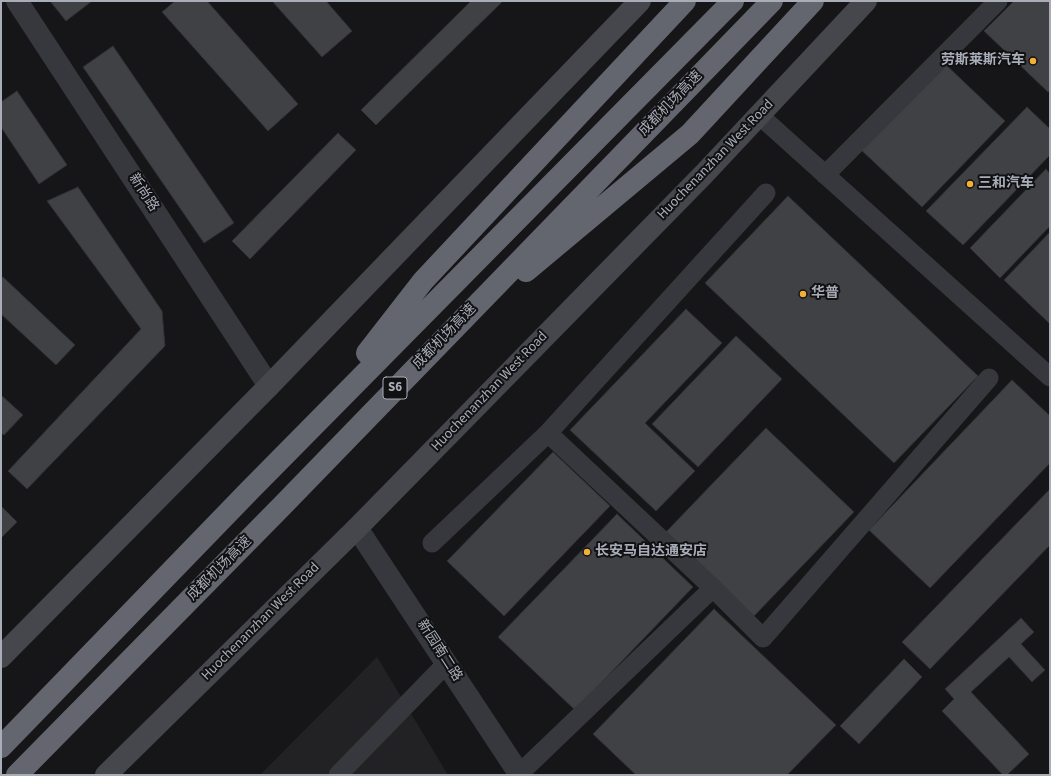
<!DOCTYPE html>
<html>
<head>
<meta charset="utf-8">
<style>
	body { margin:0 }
	#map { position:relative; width:1051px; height:776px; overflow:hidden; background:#161618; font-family:"Source Sans 3",sans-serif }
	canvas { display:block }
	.frame { position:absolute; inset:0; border:2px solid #a8adb8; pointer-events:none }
</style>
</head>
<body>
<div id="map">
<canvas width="1051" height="776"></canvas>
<div class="frame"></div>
</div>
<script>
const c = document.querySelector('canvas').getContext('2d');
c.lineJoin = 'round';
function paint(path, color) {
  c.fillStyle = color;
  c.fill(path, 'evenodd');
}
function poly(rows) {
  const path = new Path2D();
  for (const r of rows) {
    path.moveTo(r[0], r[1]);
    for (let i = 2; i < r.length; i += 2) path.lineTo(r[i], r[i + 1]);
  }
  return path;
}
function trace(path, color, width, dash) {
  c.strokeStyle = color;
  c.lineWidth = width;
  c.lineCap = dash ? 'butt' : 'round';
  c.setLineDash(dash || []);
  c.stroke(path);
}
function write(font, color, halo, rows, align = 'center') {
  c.font = font + ' "Source Sans 3","Noto Sans SC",sans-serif';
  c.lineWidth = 4;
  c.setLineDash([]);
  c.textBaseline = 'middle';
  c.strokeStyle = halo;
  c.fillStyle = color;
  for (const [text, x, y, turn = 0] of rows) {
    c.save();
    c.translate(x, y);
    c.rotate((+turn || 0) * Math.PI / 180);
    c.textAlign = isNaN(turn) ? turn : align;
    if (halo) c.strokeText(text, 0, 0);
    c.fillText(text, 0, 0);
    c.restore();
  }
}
paint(poly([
	[377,657,448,775,260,775]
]), '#222225');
const building = poly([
	[50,1,92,1,66,21,50,1],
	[175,1,207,1,298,104,268,131,162,12,175,1],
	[272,1,326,1,352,31,322,57,272,1],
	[471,1,503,1,376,125,361,110,471,1],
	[1014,1,1050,1,1050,90,1048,92,984,31,1014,1],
	[113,46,234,223,204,243,83,67,113,46],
	[942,61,1005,121,922,207,859,148,942,61],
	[17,91,67,165,39,184,1,127,1,102,17,91],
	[1027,107,1050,129,1050,155,963,245,926,211,1027,107],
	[338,133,356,150,250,259,232,241,338,133],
	[1046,169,1050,174,1050,226,1000,278,970,248,1046,169],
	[78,187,162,311,165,346,27,489,8,471,141,329,47,201,78,187],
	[788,196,978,376,894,463,705,283,788,196],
	[1050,232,1050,324,1004,280,1050,232],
	[3,277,75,345,56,365,1,314,1,279,3,277],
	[686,309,722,343,645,423,695,471,656,511,570,430,686,309],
	[736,336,782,379,698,467,652,424,736,336],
	[1012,380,1050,416,1050,463,930,588,869,530,1012,380],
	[1,395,23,415,4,435,1,433,1,395],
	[766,428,854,512,754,616,666,532,766,428],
	[553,452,610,506,504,616,447,561,553,452],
	[1050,489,1050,545,930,669,902,642,1050,489],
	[1,506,17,522,1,538,1,506],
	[617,514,693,587,575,710,498,637,617,514],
	[714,609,836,725,787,775,636,775,593,734,714,609],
	[1021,618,1034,632,1021,644,1045,670,1032,682,1009,657,971,692,1029,754,1007,775,1003,775,942,711,954,699,945,689,1021,618],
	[904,659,922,677,859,744,840,726,904,659]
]);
paint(building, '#404145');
trace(building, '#303034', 1);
trace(poly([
	[759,115,1050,377],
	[825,175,998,1],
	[432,543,548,433],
	[713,588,763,638,989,378],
	[519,774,713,588,548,433,766,193],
	[338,775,447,663]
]), '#37383d', 19);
trace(poly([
	[17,1,269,386],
	[357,528,520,775]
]), '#37383d', 22);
trace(poly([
	[1,657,269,386,640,1],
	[106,775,357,528,704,174,866,1]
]), '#45474d', 22);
trace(poly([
	[526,271,690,134,813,1],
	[367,353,423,281,685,1],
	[1,747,249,491,733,1],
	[17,775,281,507,772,1]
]), '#63666e', 22);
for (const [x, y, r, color] of [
	[1033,61,4,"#f2b134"],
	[970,184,4,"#f2b134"],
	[803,294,4,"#f2b134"],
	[587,552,4,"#f2b134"]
]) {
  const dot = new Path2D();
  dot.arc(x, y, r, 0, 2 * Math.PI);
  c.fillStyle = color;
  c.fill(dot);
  trace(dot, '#111113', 1.5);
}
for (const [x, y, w] of [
	[395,388,24]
]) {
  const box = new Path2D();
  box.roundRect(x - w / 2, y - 11, w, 22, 3);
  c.fillStyle = '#111113';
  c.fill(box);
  trace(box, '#a8adb8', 1);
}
write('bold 13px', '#a8adb8', null, [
	["S6",395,388]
]);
write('bold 14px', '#a8adb8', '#111113', [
	["劳斯莱斯汽车",1025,61,"right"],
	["三和汽车",978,184],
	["华普",811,294],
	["长安马自达通安店",595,552]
], 'left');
write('14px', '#a8adb8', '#111113', [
	["成都机场高速",671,104,-46],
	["Huochenanzhan West Road",716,160,-46],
	["新尚路",143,193,57],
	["成都机场高速",445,337,-46],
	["Huochenanzhan West Road",490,392,-46],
	["成都机场高速",220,569,-45],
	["Huochenanzhan West Road",261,622,-45],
	["新园南二路",439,651,57]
]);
</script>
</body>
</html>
